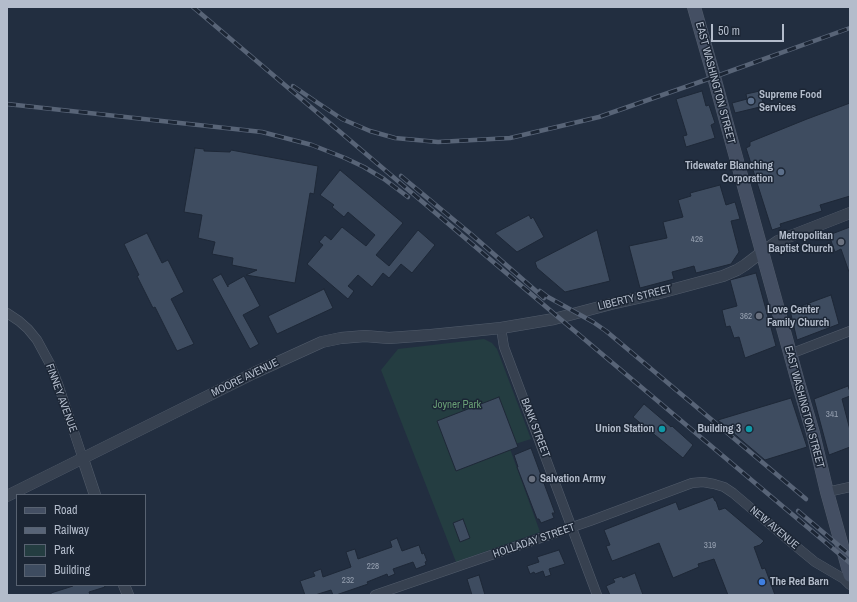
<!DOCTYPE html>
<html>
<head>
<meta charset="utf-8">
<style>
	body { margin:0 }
	#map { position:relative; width:857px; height:602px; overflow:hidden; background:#222e40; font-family:"Archivo Narrow",sans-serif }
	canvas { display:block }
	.frame { position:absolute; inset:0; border:8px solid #b3bccb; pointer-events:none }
	.legend { position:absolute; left:16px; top:494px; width:130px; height:92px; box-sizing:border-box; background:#1c2635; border:1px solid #586271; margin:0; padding:5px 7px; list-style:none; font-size:12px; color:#b3bccb }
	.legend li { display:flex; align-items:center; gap:8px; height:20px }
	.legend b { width:20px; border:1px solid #586271 }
	.scale { position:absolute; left:711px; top:24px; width:73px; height:18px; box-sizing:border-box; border:2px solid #b3bccb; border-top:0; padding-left:5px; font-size:12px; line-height:14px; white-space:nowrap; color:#b3bccb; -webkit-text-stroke:3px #1c2635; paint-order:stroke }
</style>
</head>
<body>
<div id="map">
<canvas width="857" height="602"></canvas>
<div class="frame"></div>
<ul class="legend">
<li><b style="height:5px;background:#444f63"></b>Road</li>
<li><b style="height:5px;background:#586477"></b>Railway</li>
<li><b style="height:11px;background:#243d41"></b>Park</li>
<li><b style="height:11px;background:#3e4c60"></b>Building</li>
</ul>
<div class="scale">50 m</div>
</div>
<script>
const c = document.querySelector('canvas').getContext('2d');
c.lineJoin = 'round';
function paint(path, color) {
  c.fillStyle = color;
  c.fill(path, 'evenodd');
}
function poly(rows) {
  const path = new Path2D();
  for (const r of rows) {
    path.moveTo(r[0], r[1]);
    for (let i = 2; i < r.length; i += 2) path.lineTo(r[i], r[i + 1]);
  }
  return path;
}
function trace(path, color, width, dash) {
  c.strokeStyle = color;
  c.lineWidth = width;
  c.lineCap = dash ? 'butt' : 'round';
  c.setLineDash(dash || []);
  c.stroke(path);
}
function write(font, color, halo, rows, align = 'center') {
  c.font = font + ' "Archivo Narrow",sans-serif';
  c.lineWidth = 3;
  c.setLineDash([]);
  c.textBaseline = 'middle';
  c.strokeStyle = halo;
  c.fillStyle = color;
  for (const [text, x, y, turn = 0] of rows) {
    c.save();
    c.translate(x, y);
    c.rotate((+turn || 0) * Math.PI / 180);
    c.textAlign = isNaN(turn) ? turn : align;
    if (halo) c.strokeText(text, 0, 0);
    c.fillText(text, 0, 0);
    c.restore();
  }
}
paint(poly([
	[484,339,492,343,497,349,531,439,509,446,540,532,456,562,381,370,398,349]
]), '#243d41');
const building = poly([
	[702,91,706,106,709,105,715,123,711,125,715,138,686,147,683,136,687,135,676,99,702,91],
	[760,91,764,106,735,113,732,103,747,99,746,94,760,91],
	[850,103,850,196,820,205,822,211,780,224,781,227,772,230,746,148,750,146,750,142,807,119,850,103],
	[195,148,204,149,204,151,230,152,231,150,318,166,314,194,310,193,295,283,246,275,257,270,232,265,233,258,212,254,215,242,198,238,202,215,184,212,195,148],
	[340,170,403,223,376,255,389,266,418,230,435,245,412,273,401,264,389,278,383,273,372,287,358,275,348,286,354,291,348,299,307,264,323,245,319,242,325,235,331,240,342,227,366,246,375,235,348,212,344,217,332,207,334,205,320,195,340,170],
	[720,185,726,205,735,202,740,219,731,221,739,252,731,264,696,273,694,266,672,272,674,279,640,288,629,246,667,238,663,222,683,217,678,200,691,196,690,193,720,185],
	[529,215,531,219,533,217,544,237,517,252,495,233,529,215],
	[850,227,850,272,849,272,841,249,835,252,829,235,850,227],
	[597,230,610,281,565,292,537,268,535,262,597,230],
	[147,233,162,263,168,260,184,292,171,299,194,344,177,351,155,307,153,308,137,276,139,275,124,244,147,233],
	[756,273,776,346,745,358,739,337,734,338,730,326,726,327,722,310,737,306,730,280,756,273],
	[221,274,228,287,228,285,244,276,260,306,243,315,259,344,250,349,212,279,221,274],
	[324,289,333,308,277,334,268,316,324,289],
	[831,295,839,324,797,340,790,310,831,295],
	[848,386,850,392,850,396,842,399,850,430,850,447,829,455,814,399,848,386],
	[499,397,518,447,456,471,437,421,499,397],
	[791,398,807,447,765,460,718,420,791,398],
	[644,404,671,427,672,426,693,445,683,458,633,417,644,404],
	[531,448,555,513,552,513,554,518,541,523,539,519,537,519,517,467,518,467,514,455,531,448],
	[713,497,715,501,716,501,719,510,725,508,764,541,760,545,754,547,762,569,765,568,775,595,728,595,714,559,698,564,699,567,673,578,659,543,615,560,612,561,606,546,610,545,604,530,676,502,679,510,713,497],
	[463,519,470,538,460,542,453,523,463,519],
	[397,538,402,551,419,545,422,554,424,553,427,561,425,562,426,565,416,569,413,562,393,569,395,574,388,577,387,574,367,582,368,584,336,595,333,595,331,590,315,595,305,595,300,581,315,576,313,572,321,569,323,577,351,567,346,552,355,549,358,559,392,547,390,541,397,538],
	[559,550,565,564,549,569,551,575,545,577,543,571,535,574,534,572,530,574,527,566,539,562,537,557,559,550],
	[635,573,643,595,610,595,606,586,615,582,613,579,622,576,623,578,635,573],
	[479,575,485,595,472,595,467,579,479,575],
	[72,585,104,585,105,587,89,592,90,595,51,595,51,593,73,586,72,585]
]);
paint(building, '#3e4c60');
trace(building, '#1e2837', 1);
const minor = poly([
	[7,313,19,321,28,329,37,340,50,364,58,384,83,459],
	[501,328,504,347,597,595],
	[790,354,850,331],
	[827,492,850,487],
	[375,595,590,521,692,483,703,482,714,484,724,487,733,493,798,548,815,562,844,579,850,585]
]);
const tertiary = poly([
	[83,459,95,495],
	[7,496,254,373,322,342,341,338,365,336,389,338,431,335,501,328,554,319,611,304,656,294,723,276,737,270,745,265,762,252,778,241,850,213],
	[124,585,128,595]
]);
const secondary = poly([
	[694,7,714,77,734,150,798,382,813,433,827,492,850,575]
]);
trace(minor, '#525c6b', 10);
trace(tertiary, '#525c6b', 12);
trace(secondary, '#525c6b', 14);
trace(minor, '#374150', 9);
trace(tertiary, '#374150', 11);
trace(secondary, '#444f63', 13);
const rail = poly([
	[193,7,558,317,850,563],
	[293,86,318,103,342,119,370,131,395,138,438,142,510,138,599,117,714,77,850,28],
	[7,104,262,132,312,145,345,158,364,167,384,179,408,197],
	[401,176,472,235,544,298],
	[540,291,548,297,593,322,606,331,806,499],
	[798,511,850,555]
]);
trace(rail, '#586477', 4.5);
trace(rail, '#1c2635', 3, [9]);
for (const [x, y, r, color] of [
	[751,101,4,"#5c6f8a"],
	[781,172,4,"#5c6f8a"],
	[841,242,4,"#6b7280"],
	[759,316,4,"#6b7280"],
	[662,429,4,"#0f9aa8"],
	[749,429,4,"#0f9aa8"],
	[532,479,4,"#6b7280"],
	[762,582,4,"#3f7fe0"]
]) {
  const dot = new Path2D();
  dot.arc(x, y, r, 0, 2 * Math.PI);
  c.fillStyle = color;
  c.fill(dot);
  trace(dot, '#1c2635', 1.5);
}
write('9px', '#96a0b0', null, [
	["426",697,240],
	["362",746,317],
	["341",832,415],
	["319",710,546],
	["228",373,567],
	["232",348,581]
]);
write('11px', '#b3bccb', '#1c2635', [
	["EAST WASHINGTON STREET",715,83,75],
	["LIBERTY STREET",635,298,-14],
	["MOORE AVENUE",245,378,-26],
	["FINNEY AVENUE",61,398,70],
	["EAST WASHINGTON STREET",804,407,75],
	["BANK STREET",535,428,69],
	["NEW AVENUE",774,528,40],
	["HOLLADAY STREET",534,541,-19]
]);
write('bold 11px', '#b3bccb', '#1c2635', [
	["Supreme Food",759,95],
	["Services",759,108],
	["Tidewater Blanching",773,166,"right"],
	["Corporation",773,179,"right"],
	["Metropolitan",833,236,"right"],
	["Baptist Church",833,249,"right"],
	["Love Center",767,310],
	["Family Church",767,323],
	["Union Station",654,429,"right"],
	["Building 3",741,429,"right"],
	["Salvation Army",540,479],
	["The Red Barn",770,582]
], 'left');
write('11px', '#689e75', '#1c2635', [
	["Joyner Park",457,405]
]);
</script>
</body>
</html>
